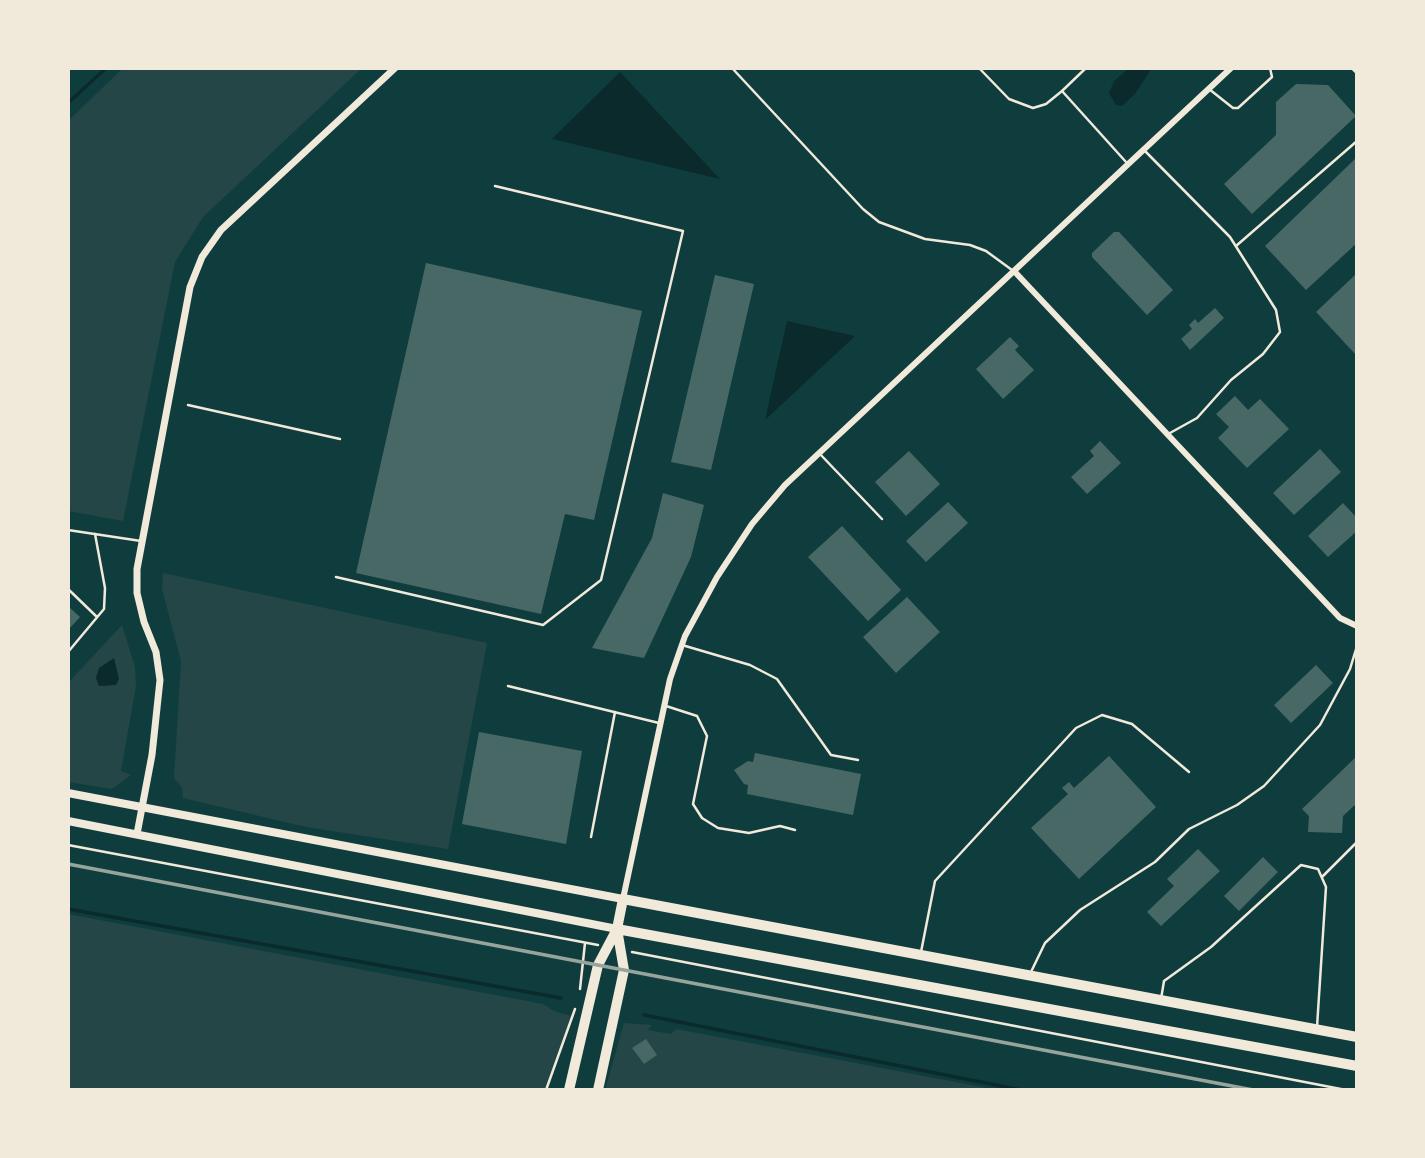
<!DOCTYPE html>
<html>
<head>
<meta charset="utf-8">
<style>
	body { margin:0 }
	#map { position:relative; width:1425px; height:1158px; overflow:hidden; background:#0f3d3e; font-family:Cabin,sans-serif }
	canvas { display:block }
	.frame { position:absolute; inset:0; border:70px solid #f1e9da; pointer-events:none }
</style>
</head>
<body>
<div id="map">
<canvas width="1425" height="1158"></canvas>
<div class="frame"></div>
</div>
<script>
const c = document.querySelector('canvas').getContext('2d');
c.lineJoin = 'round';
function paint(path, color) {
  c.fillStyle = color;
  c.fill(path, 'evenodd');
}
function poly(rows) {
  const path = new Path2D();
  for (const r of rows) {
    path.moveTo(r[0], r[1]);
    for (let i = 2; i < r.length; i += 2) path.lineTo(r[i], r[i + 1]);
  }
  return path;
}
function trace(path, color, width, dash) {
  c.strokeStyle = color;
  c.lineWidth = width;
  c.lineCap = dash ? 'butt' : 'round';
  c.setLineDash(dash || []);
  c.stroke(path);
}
paint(poly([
	[123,68,362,68,203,217,175,262,123,521,68,511,68,121],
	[163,573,487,643,448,849,306,827,183,798,182,788,174,778,181,661,162,589],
	[122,625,135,667,136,686,121,771,131,775,112,789,68,782,68,683],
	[68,914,543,1004,554,1011,571,1016,544,1090,68,1090],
	[624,1023,652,1025,648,1030,671,1034,676,1029,998,1090,605,1090]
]), '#244646');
paint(poly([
	[1129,68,1152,68,1135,94,1122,106,1116,105,1109,93,1114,81],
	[620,72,720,179,552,139],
	[787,321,855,336,765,420],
	[114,658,119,679,116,685,99,686,96,678,99,668]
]), '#0a2a2b');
trace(poly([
	[68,103,106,68],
	[68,909,561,998],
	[644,1015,1021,1090]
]), '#0a2a2b', 3.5);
paint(poly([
	[1296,84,1328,85,1356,116,1252,214,1224,184,1276,135,1276,102],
	[1357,157,1357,243,1306,290,1265,246],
	[1114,232,1119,232,1173,290,1147,315,1092,257,1092,253],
	[426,263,642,311,594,520,565,514,541,614,356,573],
	[1357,273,1357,356,1316,312],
	[715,275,754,284,711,470,671,462],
	[1215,308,1224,318,1190,350,1181,339,1192,329,1189,325,1195,319,1198,323],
	[1010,337,1019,346,1015,350,1034,370,1003,399,976,369],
	[1235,396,1248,410,1260,399,1289,429,1247,468,1218,438,1229,427,1216,414],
	[1100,441,1121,463,1087,494,1071,477,1094,456,1090,451],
	[1320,449,1341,472,1294,515,1273,493],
	[909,451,940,484,906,516,875,482],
	[663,493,704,505,691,557,644,658,592,648,652,538],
	[948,502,968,523,926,562,906,541],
	[1343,503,1357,518,1357,531,1328,557,1308,536],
	[842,526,901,590,868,621,808,557],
	[907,597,940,632,896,673,863,637],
	[68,606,80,617,68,630],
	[1316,665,1333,683,1291,723,1274,705],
	[479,732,582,751,566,844,462,824],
	[755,753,861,774,853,815,747,794,748,785,744,784,734,770,748,761,753,762],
	[1109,756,1156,807,1079,879,1031,828,1068,794,1062,788,1069,782,1074,788],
	[1357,756,1357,803,1343,816,1342,833,1308,832,1309,816,1302,809],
	[1198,849,1220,871,1161,926,1147,912,1174,886,1167,879],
	[1263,857,1278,872,1239,911,1224,896],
	[646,1039,657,1055,644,1064,632,1048]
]), '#486865');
trace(poly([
	[188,405,340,439],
	[68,845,598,945],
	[632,952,1346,1090],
	[580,989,585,943],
	[546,1090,575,1009]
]), '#f1e9da', 2.5);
trace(poly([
	[732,68,863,209,879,222,925,239,970,245,986,251,1012,270],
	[979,68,1009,99,1033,108,1046,104,1062,91],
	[1086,68,1062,91,1126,162],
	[1209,89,1233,108,1238,108,1272,77,1270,68],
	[1144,150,1230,237,1276,310,1280,332,1263,354,1231,380,1197,418,1170,433],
	[1236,246,1357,141],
	[819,453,882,519],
	[68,530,141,541],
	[336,577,543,625,601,580,683,231,495,186],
	[68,589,97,617],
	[682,645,750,665,777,679,831,755,858,760],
	[68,652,104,609,105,588,95,534],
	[508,686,659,723],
	[666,706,697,716,707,736,693,804,702,818,718,828,749,833,780,826,795,830],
	[591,837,615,712],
	[1322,877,1357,842],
	[921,952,935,881,1076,728,1102,715,1132,724,1189,772],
	[1030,974,1045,943,1080,910,1155,862,1189,829,1237,805,1264,786,1320,725,1350,669,1357,646],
	[1161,999,1164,981,1211,947,1301,865,1318,869,1326,887,1317,1027]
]), '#f1e9da', 2.5);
trace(poly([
	[1354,68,1357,71],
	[1014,271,1340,618,1357,626],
	[623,899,670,679,685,636,717,577,752,524,785,485,1231,68]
]), '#f1e9da', 6);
trace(poly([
	[137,834,152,755,160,680,156,652,144,622,137,593,137,569,190,287,202,257,221,230,395,68]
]), '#f1e9da', 7);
trace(poly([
	[68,793,623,899],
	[68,821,617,929]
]), '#f1e9da', 8);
trace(poly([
	[617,929,1357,1066],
	[569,1090,598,965,617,929,623,899,1357,1037],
	[598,1090,624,970,617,929]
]), '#f1e9da', 10);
trace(poly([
	[68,864,1253,1090]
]), '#97a49c', 3.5);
</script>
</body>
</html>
